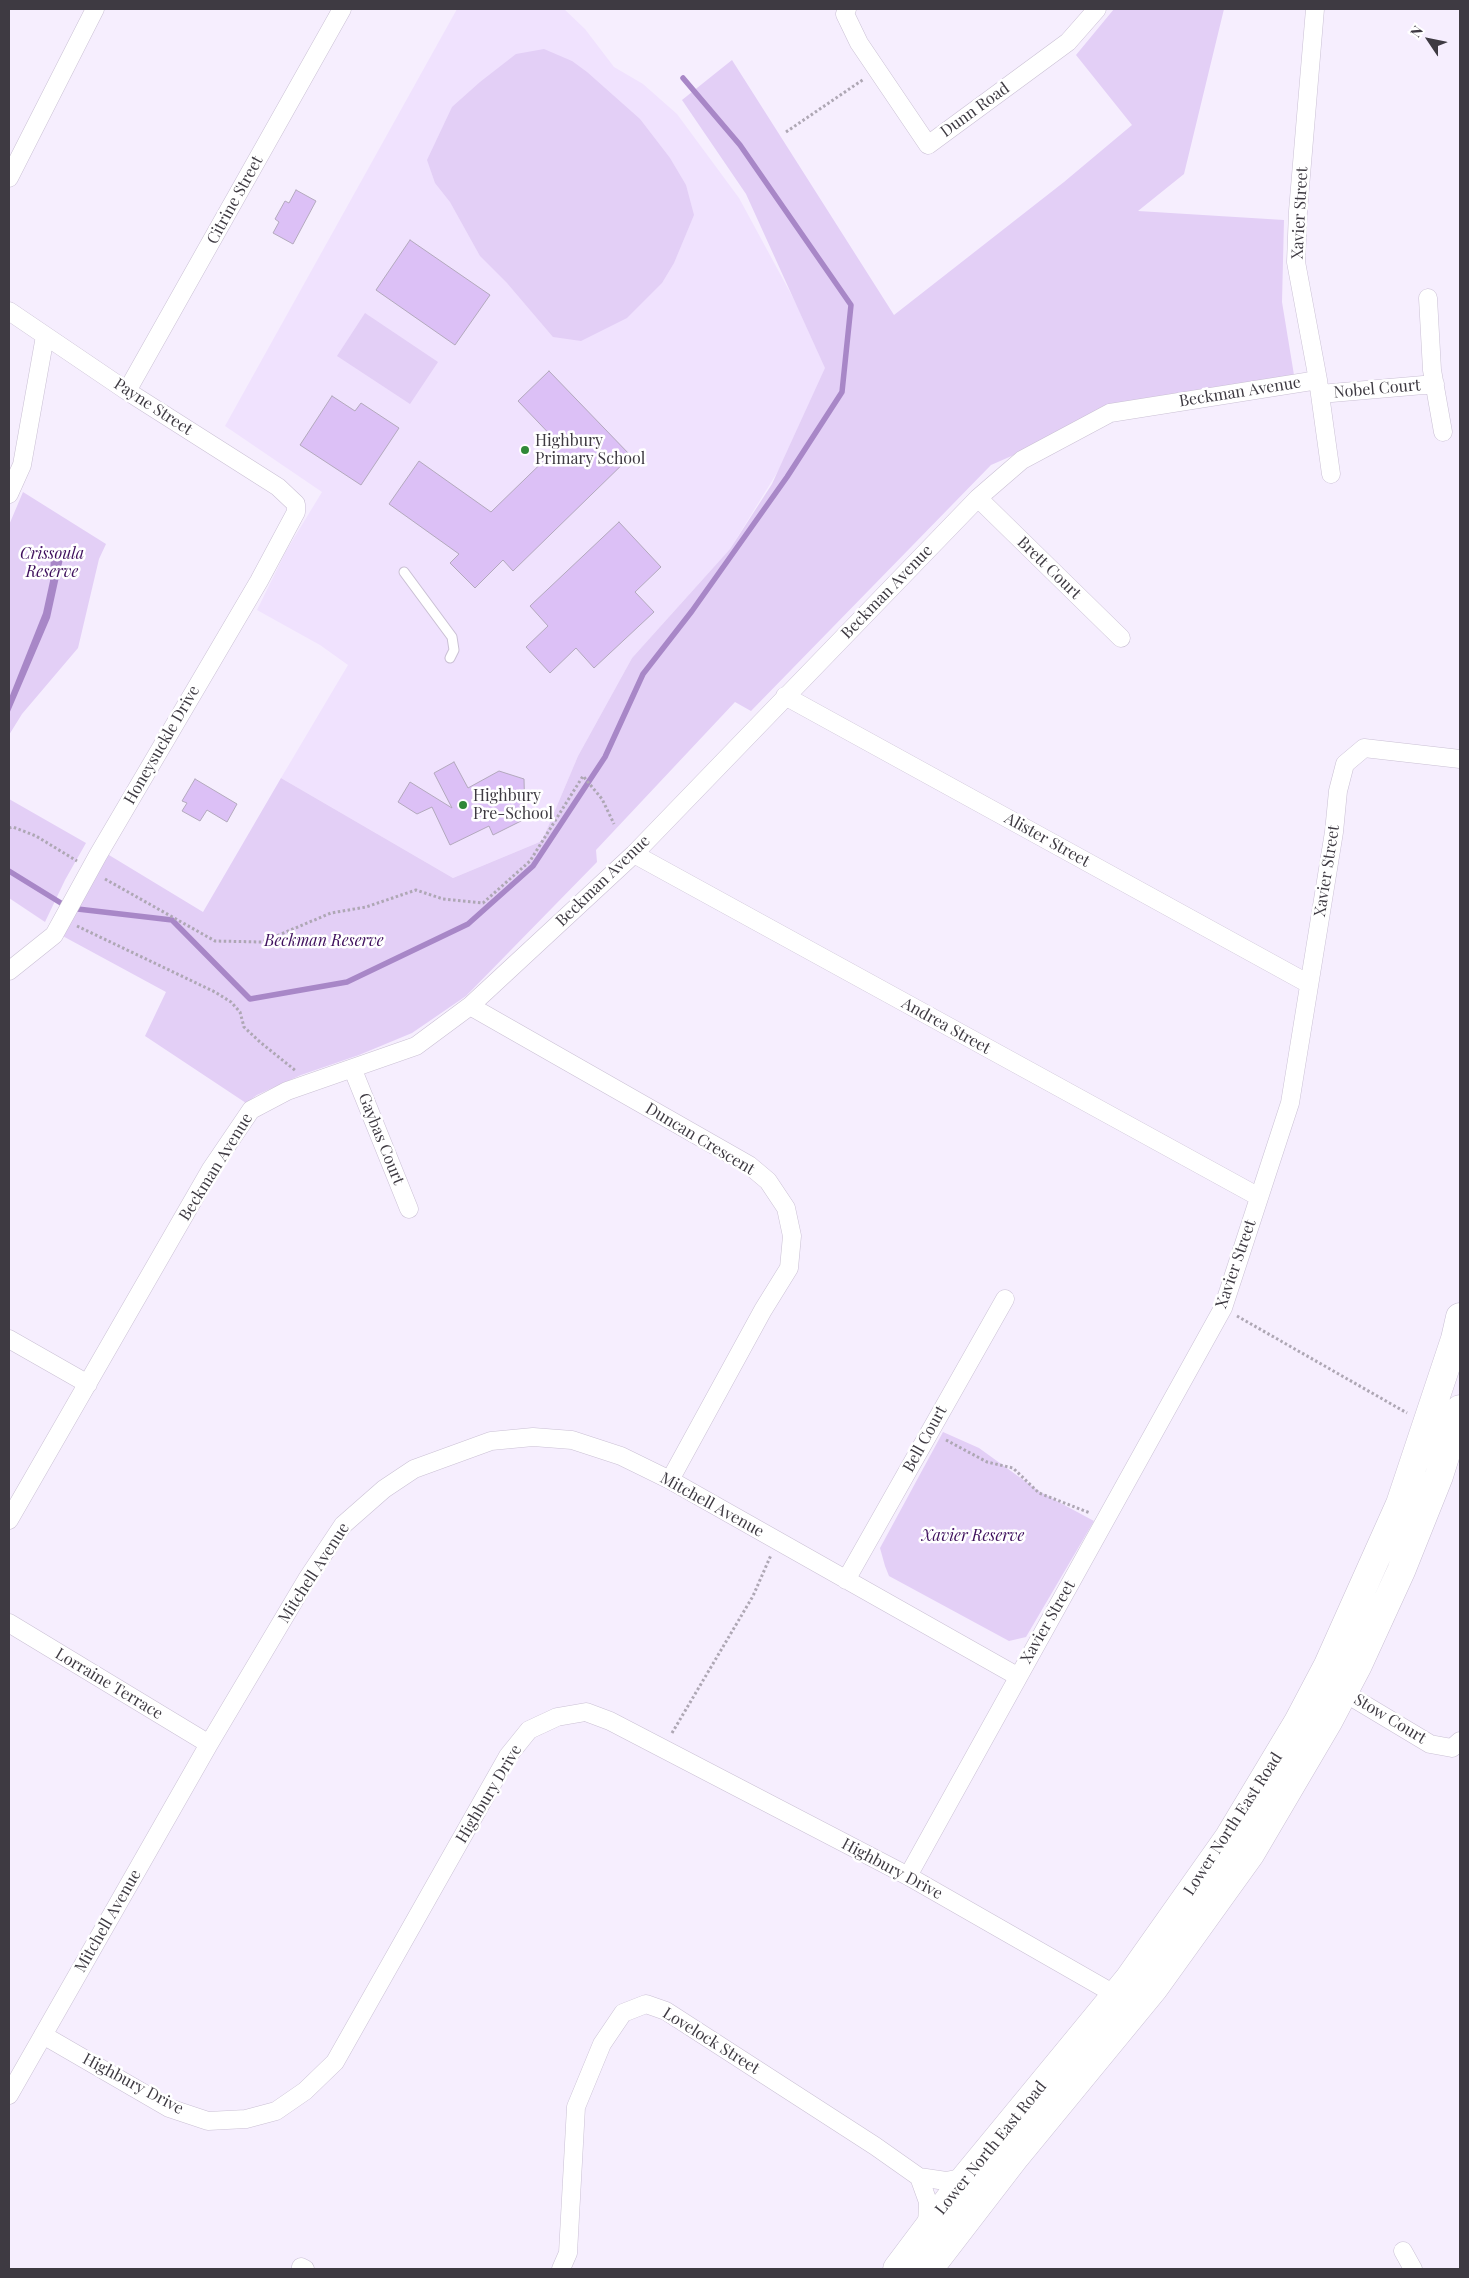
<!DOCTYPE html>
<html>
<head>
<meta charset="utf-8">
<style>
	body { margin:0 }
	#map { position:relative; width:1469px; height:2278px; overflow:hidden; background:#f6eefe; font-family:"Playfair Display",serif }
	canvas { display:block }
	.frame { position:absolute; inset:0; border:10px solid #3e3a42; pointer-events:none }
	.north { position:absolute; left:1404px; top:15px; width:50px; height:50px; -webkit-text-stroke:4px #fff; paint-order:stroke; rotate:304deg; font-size:14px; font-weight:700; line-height:20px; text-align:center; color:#3e3a42 }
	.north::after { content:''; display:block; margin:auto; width:18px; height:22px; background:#3e3a42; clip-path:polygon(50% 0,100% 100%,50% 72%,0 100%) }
</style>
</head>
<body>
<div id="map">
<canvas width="1469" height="2278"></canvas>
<div class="frame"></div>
<div class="north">N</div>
</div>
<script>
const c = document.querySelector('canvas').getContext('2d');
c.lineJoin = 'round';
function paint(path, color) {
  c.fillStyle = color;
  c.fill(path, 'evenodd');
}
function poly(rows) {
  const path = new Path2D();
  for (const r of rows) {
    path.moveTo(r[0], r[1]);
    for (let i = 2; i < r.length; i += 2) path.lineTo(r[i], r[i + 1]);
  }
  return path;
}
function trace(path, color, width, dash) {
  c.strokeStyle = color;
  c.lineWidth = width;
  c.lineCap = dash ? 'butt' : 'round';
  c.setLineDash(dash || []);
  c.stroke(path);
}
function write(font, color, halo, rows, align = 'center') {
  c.font = font + ' "Playfair Display",serif';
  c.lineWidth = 5;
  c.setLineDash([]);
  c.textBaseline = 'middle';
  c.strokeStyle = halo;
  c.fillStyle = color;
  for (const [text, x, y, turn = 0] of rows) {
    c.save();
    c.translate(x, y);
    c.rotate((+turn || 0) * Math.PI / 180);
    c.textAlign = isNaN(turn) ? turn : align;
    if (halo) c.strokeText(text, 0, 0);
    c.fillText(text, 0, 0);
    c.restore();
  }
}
paint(poly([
	[457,9,564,9,585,29,614,67,643,84,677,114,739,198,836,377,730,549,632,658,578,756,542,841,453,878,281,778,348,665,320,645,257,610,286,551,322,492,225,426]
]), '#f0e2fe');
paint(poly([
	[1114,9,1224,9,1184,174,1138,211,1284,220,1282,302,1294,375,1110,413,991,465,751,711,735,702,596,850,597,862,466,996,412,1033,359,1055,301,1075,257,1095,246,1103,145,1036,166,992,59,934,104,852,203,912,281,778,453,878,542,841,578,756,632,658,730,549,772,484,825,368,746,194,682,100,732,60,894,315,1064,182,1132,125,1076,55],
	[544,49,572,61,587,72,640,119,670,158,686,185,694,215,674,263,662,283,627,318,581,341,553,337,507,283,480,256,450,202,435,183,427,160,452,107,480,82,516,54],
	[365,313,438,362,410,404,337,356],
	[23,492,106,544,99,559,78,648,22,714,9,735,9,525],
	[9,799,86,843,65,880,45,922,9,898],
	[943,1432,979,1448,1040,1492,1094,1521,1026,1637,1009,1641,889,1576,885,1566,880,1548]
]), '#e3cff6');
paint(poly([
	[51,551,64,554,50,618,9,714,9,698,43,613,50,581]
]), '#a887c7');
trace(poly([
	[9,871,69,908,172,920,250,999,347,982,468,924,533,866,605,757,643,674,692,611,787,477,842,392,851,305,740,145,683,78]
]), '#a887c7', 5.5);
const building = poly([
	[296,190,316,201,293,244,273,233,279,222,275,219,285,201,289,203,296,190],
	[410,240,490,295,455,345,376,290,410,240],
	[549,371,631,456,513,571,503,560,475,588,450,563,459,554,389,504,419,461,491,512,560,445,518,401,549,371],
	[332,396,355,411,361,403,399,428,361,485,300,445,332,396],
	[619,522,661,567,635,592,654,612,594,668,576,648,550,673,526,647,548,626,530,606,619,522],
	[454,762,468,788,499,771,524,779,525,819,493,835,489,826,450,845,432,807,417,814,398,802,410,782,452,808,434,773,454,762],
	[195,779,237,804,227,822,207,810,200,821,182,811,187,803,182,801,195,779]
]);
paint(building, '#dcc0f6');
trace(building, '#b3a9bd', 1);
const service = poly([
	[404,572,452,637,454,650,450,658]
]);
const minor = poly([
	[847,9,845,14,859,43,928,145,1068,42,1097,9],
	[1315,9,1298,211,1296,262,1318,380,1331,474],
	[9,178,95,9],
	[1428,298,1432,370,1443,432],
	[9,311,127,391,278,487,296,504,296,512,259,581,98,855,54,935,9,971],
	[127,391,342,9],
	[1320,394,1435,384],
	[9,494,22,465,45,336],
	[978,498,1121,638],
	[785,696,1309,984],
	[634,854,1259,1197],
	[470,1006,749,1165,768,1181,786,1208,792,1236,789,1268,763,1310,670,1480],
	[353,1070,409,1209],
	[9,1339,88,1384],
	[9,1520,211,1169,251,1110,287,1091,416,1046,470,1006,634,854,978,498,1022,460,1110,413,1318,380],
	[846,1580,1005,1299],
	[9,1623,209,1744],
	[1335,1687,1430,1744,1452,1748,1460,1741],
	[908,1876,1223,1308,1290,1103,1334,832,1338,791,1345,764,1364,748,1460,759],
	[43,2035,169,2108,208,2121,246,2119,276,2111,305,2091,335,2062,508,1756,529,1730,557,1717,586,1712,610,1721,908,1876,1123,1999],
	[9,2095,209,1744,307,1579,343,1525,384,1489,414,1469,491,1441,533,1437,572,1440,621,1456,670,1480,1017,1676],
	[919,2177,928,2202,927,2227],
	[1403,2251,1413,2269],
	[301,2267,305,2269],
	[561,2269,568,2253,576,2107,602,2044,623,2013,646,2004,666,2011,875,2146,919,2177,946,2181,966,2177]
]);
const primary = poly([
	[897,2269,966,2177,1128,1980,1229,1837,1298,1722,1328,1665,1400,1504,1455,1339,1460,1317],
	[929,2269,1016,2156,1154,1988,1251,1853,1328,1722,1358,1665,1401,1571,1439,1476,1460,1409]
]);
trace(service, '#cac0d4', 11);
trace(minor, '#cac0d4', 19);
trace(primary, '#cac0d4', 29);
trace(poly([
	[786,132,864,79],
	[9,828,13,827,36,836,77,861],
	[105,879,215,941,262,942,331,913,366,907,416,890,443,899,483,903,530,861,583,776,602,799,614,824],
	[77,926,215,992,231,1002,240,1012,244,1027,260,1042,296,1071],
	[1237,1316,1407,1413],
	[946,1440,987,1462,1013,1468,1039,1493,1090,1513],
	[672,1733,753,1596,771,1555]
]), '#aea7b4', 3, [2.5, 2.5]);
trace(service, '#fff', 9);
trace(minor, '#fff', 18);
trace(primary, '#fff', 28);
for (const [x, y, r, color] of [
	[525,450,5,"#308838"],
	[463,805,5,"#308838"]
]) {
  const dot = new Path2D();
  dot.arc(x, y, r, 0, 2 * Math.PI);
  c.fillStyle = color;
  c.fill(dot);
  trace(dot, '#fff', 2);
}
write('16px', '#3e3a42', '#fff', [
	["Dunn Road",975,110,-36],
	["Citrine Street",235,200,-61],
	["Xavier Street",1300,213,-87],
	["Nobel Court",1377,389,-5],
	["Beckman Avenue",1240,392,-9],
	["Payne Street",153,407,33],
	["Brett Court",1049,568,44],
	["Beckman Avenue",887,592,-46],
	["Honeysuckle Drive",162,745,-60],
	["Alister Street",1047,840,29],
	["Xavier Street",1327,871,-81],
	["Beckman Avenue",603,881,-44],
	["Andrea Street",946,1026,29],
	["Gaybas Court",381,1139,68],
	["Duncan Crescent",700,1139,31],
	["Beckman Avenue",216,1167,-58],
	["Xavier Street",1236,1264,-71],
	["Bell Court",925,1439,-61],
	["Mitchell Avenue",712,1505,29],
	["Mitchell Avenue",314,1573,-57],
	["Xavier Street",1048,1622,-60],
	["Lorraine Terrace",109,1684,31],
	["Stow Court",1390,1719,31],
	["Highbury Drive",489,1794,-59],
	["Lower North East Road",1233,1824,-57],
	["Highbury Drive",892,1869,28],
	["Mitchell Avenue",108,1921,-60],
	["Lovelock Street",711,2041,32],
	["Highbury Drive",133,2084,28],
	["Lower North East Road",991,2148,-51]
]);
write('16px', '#3e3a42', '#fff', [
	["Highbury",535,441],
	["Primary School",535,459],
	["Highbury",473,796],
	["Pre-School",473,814]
], 'left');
write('italic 16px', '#3e0f5c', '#fff', [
	["Crissoula",52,554],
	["Reserve",52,572],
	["Beckman Reserve",324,941],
	["Xavier Reserve",973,1536]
]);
</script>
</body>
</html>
